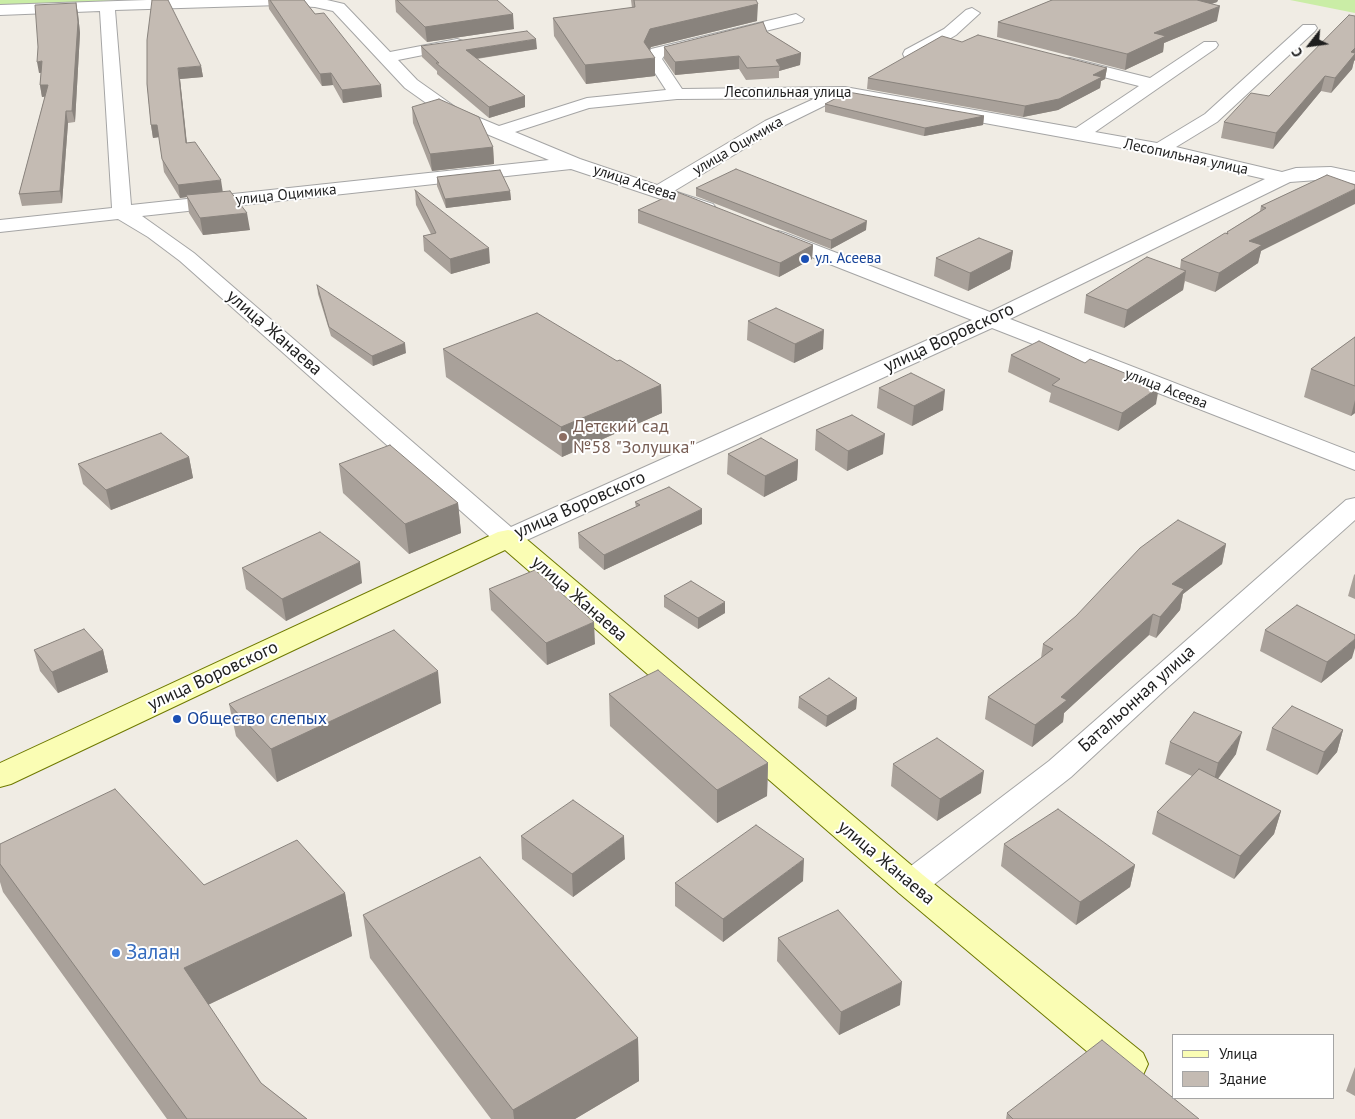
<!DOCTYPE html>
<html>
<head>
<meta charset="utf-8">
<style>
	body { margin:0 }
	#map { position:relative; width:1355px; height:1119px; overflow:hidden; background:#f0ece4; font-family:"PT Sans",sans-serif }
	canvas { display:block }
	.legend { position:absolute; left:1172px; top:1034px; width:162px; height:65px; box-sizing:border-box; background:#fff; border:1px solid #a5a5a5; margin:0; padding:6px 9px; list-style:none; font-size:15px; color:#1e1e1e }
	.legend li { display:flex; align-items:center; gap:10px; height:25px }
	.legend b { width:25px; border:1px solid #a5a5a5 }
	.north { position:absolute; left:1285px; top:20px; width:50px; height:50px; -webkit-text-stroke:4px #fff; paint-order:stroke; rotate:240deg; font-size:14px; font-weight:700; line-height:20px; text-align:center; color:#1e1e1e }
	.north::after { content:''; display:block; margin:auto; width:18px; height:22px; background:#1e1e1e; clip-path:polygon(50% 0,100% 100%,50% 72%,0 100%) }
</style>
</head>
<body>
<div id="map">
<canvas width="1355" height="1119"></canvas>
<ul class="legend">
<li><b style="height:6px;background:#fafdb4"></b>Улица</li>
<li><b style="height:14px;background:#c4bbb3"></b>Здание</li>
</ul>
<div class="north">С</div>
</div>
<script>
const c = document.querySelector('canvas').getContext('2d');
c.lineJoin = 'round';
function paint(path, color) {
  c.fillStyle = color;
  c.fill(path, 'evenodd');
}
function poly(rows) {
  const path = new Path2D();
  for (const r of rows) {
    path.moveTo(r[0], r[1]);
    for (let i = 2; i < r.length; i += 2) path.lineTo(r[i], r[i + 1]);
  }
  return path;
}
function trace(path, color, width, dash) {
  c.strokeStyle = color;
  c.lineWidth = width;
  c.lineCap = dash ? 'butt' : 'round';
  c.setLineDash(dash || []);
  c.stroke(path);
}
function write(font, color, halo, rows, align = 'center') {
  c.font = font + ' "PT Sans",sans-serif';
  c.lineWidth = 4;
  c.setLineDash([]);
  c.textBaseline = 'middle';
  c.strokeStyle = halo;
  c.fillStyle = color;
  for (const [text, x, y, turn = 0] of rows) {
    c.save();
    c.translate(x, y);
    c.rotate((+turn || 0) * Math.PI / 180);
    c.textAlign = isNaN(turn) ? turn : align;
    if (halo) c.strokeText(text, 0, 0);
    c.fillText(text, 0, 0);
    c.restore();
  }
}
paint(poly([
	[0,0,118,0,8,7,0,6],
	[1290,0,1355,0,1355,13]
]), '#caeda6');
const street = poly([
	[147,0,327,0,344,4,390,52,457,39,463,41,465,44,463,47,398,60,417,80,458,109,499,126,587,98,666,90,646,59,651,49,796,14,804,19,802,22,664,56,662,59,682,89,845,87,1076,128,1139,86,1064,67,1062,63,1064,59,1070,58,1150,78,1204,42,1216,42,1218,45,1216,48,1095,132,1157,143,1205,114,1303,25,1315,25,1317,28,1315,31,1217,122,1176,147,1282,172,1296,168,1331,167,1355,172,1355,184,1331,179,1290,182,1010,319,1355,453,1355,470,992,328,518,544,508,546,498,544,180,261,148,237,118,219,0,232,0,220,112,208,100,11,0,15,0,5,147,0],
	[280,5,315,7,333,11,405,88,446,117,549,160,131,205,115,10,280,5],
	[842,97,1160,155,1265,179,990,312,785,233,778,231,771,233,768,237,771,241,972,320,511,527,194,253,142,216,571,169,706,214,713,212,716,208,713,204,674,191,777,129,842,97],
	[816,98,765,121,657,185,580,159,515,132,589,108,677,99,816,98],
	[972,8,980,13,956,35,917,58,905,58,903,54,905,50,944,29,966,10,972,8],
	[1355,498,1355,520,1166,689,1071,777,923,893,911,897,899,893,894,884,899,875,1049,761,1346,500,1355,498]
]);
const secondary = poly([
	[508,530,518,532,923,875,1143,1053,1148,1064,1143,1075,1129,1080,1115,1075,899,893,505,550,11,784,0,787,0,763,498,532,508,530]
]);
trace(street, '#a5a5a5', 2);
trace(secondary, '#6f7a00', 2);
paint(street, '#fff');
paint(secondary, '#fafdb4');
paint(poly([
	[268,0,304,0,382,97,343,103,333,85,322,86,269,9],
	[395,0,497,0,514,29,427,42,396,12],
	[631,0,756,0,757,21,651,47,649,50,655,76,586,84,554,36,553,18,632,8],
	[1052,0,1218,0,1217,2,1211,4,1217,21,1164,43,1163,52,1125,70,997,37,998,22],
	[76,3,78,14,80,33,75,122,68,123,62,203,22,206,19,194,45,96,42,97,40,85,41,73,39,73],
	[1355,16,1355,60,1354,61,1352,69,1331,93,1321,91,1273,149,1221,138,1224,122,1269,96],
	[767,32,801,53,800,65,779,71,779,78,746,80,739,69,675,75,664,59,664,47],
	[962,42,1107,68,1105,79,1101,81,1100,88,1058,110,1023,117,867,89,868,78],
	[421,46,537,49,477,59,525,96,525,107,489,118,437,74,437,71,422,57],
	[201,66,203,77,180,79,187,143,250,230,203,235,189,213,187,197,180,198,164,172,159,137,153,138,151,125,147,84],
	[825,104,984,116,983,125,924,136,825,112],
	[412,107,493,147,494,164,432,171,413,123],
	[1327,175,1261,251,1258,263,1215,292,1185,281,1183,290,1124,328,1084,313,1086,295,1180,269,1181,260,1227,233,1227,232,1260,211,1261,206],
	[437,177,510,191,511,200,446,208,437,186],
	[696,188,866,230,831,249,696,196],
	[415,190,490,263,451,274,424,251,423,236,431,234,416,205],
	[638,210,813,245,812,259,779,277,638,223],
	[1013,251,1010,269,968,291,934,276,936,258],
	[317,285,406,353,373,366,331,336,318,294],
	[748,321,823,349,794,363,747,340],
	[1355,337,1355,413,1351,416,1304,397,1311,369],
	[443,349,617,361,661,385,662,413,562,457,446,377],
	[1011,355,1156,404,1118,431,1049,402,1051,393,1008,372],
	[879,388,943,410,912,426,877,408],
	[816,430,883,454,847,471,815,450],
	[728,454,798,460,797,480,764,497,727,474],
	[189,457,193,478,111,510,83,484,78,464],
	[339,464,458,503,461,533,409,554,343,493],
	[635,502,702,524,604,570,579,548,578,533,636,507],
	[1226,544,1222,564,1183,594,1180,610,1156,638,1149,635,1064,713,1063,722,1032,747,985,719,988,697,1041,658,1043,644],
	[242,568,362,583,286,621,246,589],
	[1355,574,1355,599,1348,596,1354,575],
	[489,589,595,644,547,665,491,610],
	[664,596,725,613,698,629,664,607],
	[1265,630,1352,658,1321,683,1260,651],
	[34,650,103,650,108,672,58,693,40,671],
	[609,694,768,763,767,796,717,823,610,726],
	[799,697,857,698,856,709,826,727,798,708],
	[441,703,277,782,236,736,229,704],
	[1272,728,1343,730,1337,752,1317,775,1266,750],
	[1170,742,1236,754,1218,779,1281,811,1274,834,1234,879,1152,834,1157,812,1192,776,1165,764],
	[893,764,981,793,937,821,891,786],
	[521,836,625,859,573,897,522,859],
	[0,844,204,885,345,893,352,936,208,1005,261,1083,307,1119,167,1119,3,892,0,882],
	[1004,844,1135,865,1130,887,1076,925,1001,866],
	[803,881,723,942,675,906,675,883],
	[363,915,638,1038,639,1081,575,1119,491,1119,370,958],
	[778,938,900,1005,839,1035,777,961],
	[1355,1067,1355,1096,1346,1091],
	[1007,1113,1199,1119,1006,1119]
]), '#a9a19a');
paint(poly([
	[1189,0,1218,0,1217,2,1187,12],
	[76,3,78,14,80,33,75,122,72,111],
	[758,4,757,21,651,47,645,59,655,58,655,76,586,84,585,65,644,42,650,29],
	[1220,6,1217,21,1164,43,1163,52,1125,70,1127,54,1154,33],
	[513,14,514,29,427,42,425,27],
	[536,39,537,49,467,60,466,50],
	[1355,48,1355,60,1354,61,1352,69,1331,93,1335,78,1351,52],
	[801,53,800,65,779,71,780,66,776,60],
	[739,56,739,69,675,75,675,62],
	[42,61,45,72,39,73,37,62],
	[201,66,203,77,180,79,188,155,186,143,178,68],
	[1107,68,1105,79,1101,81,1100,88,1058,110,1023,117,1025,106],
	[331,73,333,85,322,86,320,74],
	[1325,76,1321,91,1273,149,1276,133],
	[40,85,48,85,51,96,42,97],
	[381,85,382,97,343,103,342,90],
	[525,96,525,107,489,118,489,107],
	[66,111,68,123,62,203,60,191],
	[984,116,983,125,924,136,925,128],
	[151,125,157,125,159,137,153,138],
	[493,147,494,164,432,171,430,154],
	[221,180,223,193,186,195,187,197,180,198,178,185],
	[1355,189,1355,204,1261,251,1258,263,1215,292,1219,273,1249,241],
	[510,191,511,200,446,208,445,199],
	[247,213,250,230,203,235,200,218],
	[867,221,866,230,831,249,831,240],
	[813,245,812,259,779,277,780,263],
	[489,248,490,263,451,274,450,259],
	[1013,251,1010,269,968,291,970,273],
	[1186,271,1183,290,1124,328,1127,310],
	[824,330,823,349,794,363,795,344],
	[405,343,406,353,373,366,372,356],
	[661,385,662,413,562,457,561,427],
	[1159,387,1156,404,1118,431,1122,413],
	[945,390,943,410,912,426,914,406],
	[1355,400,1355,413,1351,416],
	[885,434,883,454,847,471,848,451],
	[189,457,193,478,111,510,106,490],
	[798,460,797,480,764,497,765,476],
	[458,503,461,533,409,554,405,524],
	[702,509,702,524,604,570,604,555],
	[1226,544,1222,564,1183,594,1180,610,1156,638,1160,617,1172,584],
	[360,562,362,583,286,621,282,599],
	[725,602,725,613,698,629,698,618],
	[1153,614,1149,635,1064,713,1063,722,1032,747,1035,725,1061,697],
	[594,622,595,644,547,665,546,643],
	[1355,639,1355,648,1352,658,1321,683,1327,662],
	[103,650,108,672,58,693,52,672],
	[438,671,441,703,277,782,271,749],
	[857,698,856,709,826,727,827,716],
	[1343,730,1337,752,1317,775,1324,752],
	[1242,732,1236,754,1213,785,1218,763],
	[768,763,767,796,717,823,717,790],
	[984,771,981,793,937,821,940,799],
	[1281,811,1274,834,1234,879,1240,856],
	[624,836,625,859,573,897,572,874],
	[804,859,803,881,723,942,723,919],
	[1135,865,1130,887,1076,925,1080,902],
	[345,893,352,936,195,1011,184,968],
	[902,982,900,1005,839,1035,841,1012],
	[638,1038,639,1081,575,1119,514,1119,513,1110]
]), '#89837d');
const building = poly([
	[152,0,168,0,201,66,178,68,186,143,195,142,221,180,178,185,162,159,157,125,151,125,147,84,147,40,152,0],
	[270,0,304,0,315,14,324,13,381,85,342,90,331,73,320,74,270,0],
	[397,0,497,0,513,14,425,27,397,0],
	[634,0,756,0,758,4,650,29,644,42,655,58,585,65,553,18,635,7,634,0],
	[1052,0,1197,0,1220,6,1154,33,1166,36,1127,54,998,22,1052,0],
	[76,3,78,22,72,111,66,111,60,191,19,194,48,85,40,85,42,61,37,62,38,47,35,5,76,3],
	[1349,15,1355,16,1355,48,1351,52,1355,53,1355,54,1335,78,1325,76,1276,133,1224,122,1251,93,1269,96,1349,15],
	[763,22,767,32,801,53,776,60,780,66,747,68,739,56,675,62,664,47,763,22],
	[527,31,536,39,466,50,525,96,489,107,436,63,439,63,421,46,527,31],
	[978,35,1107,68,1093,75,1102,77,1059,99,1025,106,868,78,942,36,962,42,978,35],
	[848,92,984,116,925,128,825,104,848,92],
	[439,99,479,117,493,147,430,154,412,107,439,99],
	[736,169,867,221,831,240,696,188,736,169],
	[500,170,510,191,445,199,437,177,500,170],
	[1327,175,1355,185,1355,189,1249,241,1262,245,1219,273,1181,260,1225,233,1228,234,1227,232,1266,208,1261,206,1327,175],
	[415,190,489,248,450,259,423,236,436,233,415,190],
	[230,191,247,213,200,218,186,195,230,191],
	[677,192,813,245,780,263,638,210,677,192],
	[979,238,1013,251,970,273,936,258,979,238],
	[1147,257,1186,271,1127,310,1086,295,1147,257],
	[317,285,405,343,372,356,329,327,317,285],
	[776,308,824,330,795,344,748,321,776,308],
	[537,313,617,361,620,360,661,385,561,427,443,349,537,313],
	[1355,337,1355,386,1311,369,1355,337],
	[1039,341,1085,363,1090,359,1159,387,1122,413,1052,385,1060,379,1011,355,1039,341],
	[911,373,945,390,914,406,879,388,911,373],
	[852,415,885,434,848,451,816,430,852,415],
	[161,433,189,457,106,490,78,464,161,433],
	[761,438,798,460,765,476,728,454,761,438],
	[390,445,458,503,405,524,339,464,390,445],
	[669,487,702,509,604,555,578,533,640,505,635,502,669,487],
	[1178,520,1226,544,1172,584,1184,589,1160,617,1153,614,1061,697,1067,700,1035,725,988,697,1053,649,1043,644,1076,616,1140,548,1178,520],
	[320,532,360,562,282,599,242,568,320,532],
	[535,570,594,622,546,643,489,589,535,570],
	[691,581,725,602,698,618,664,596,691,581],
	[1297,605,1355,635,1355,639,1327,662,1265,630,1297,605],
	[84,629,103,650,52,672,34,650,84,629],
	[394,630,438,671,271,749,229,704,394,630],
	[658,670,768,763,717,790,609,694,658,670],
	[829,678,857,698,827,716,799,697,829,678],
	[1292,706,1343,730,1324,752,1272,728,1292,706],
	[1194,712,1242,732,1218,763,1170,742,1194,712],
	[937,738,984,771,940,799,893,764,937,738],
	[1199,769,1281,811,1240,856,1157,812,1199,769],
	[115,789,204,885,297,840,345,893,184,968,261,1083,307,1119,187,1119,0,864,0,844,115,789],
	[573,800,624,836,572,874,521,836,573,800],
	[1058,809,1135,865,1080,902,1004,844,1058,809],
	[756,825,804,859,723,919,675,883,756,825],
	[480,857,638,1038,513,1110,363,915,480,857],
	[838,910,902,982,841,1012,778,938,838,910],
	[1102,1040,1199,1119,1013,1119,1007,1113,1102,1040]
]);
paint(building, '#c4bbb3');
trace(building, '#89837d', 1);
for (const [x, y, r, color] of [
	[805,259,5,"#1a4fb4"],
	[563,437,5,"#8d6e63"],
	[177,719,5,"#1a4fb4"],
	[116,953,5,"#3f7fe0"]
]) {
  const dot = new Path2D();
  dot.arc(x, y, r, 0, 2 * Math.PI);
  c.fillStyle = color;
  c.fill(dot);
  trace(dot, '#fff', 2);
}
write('15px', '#1e1e1e', '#fff', [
	["Лесопильная улица",788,93],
	["улица Оцимика",738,146,-30],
	["Лесопильная улица",1186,157,12],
	["улица Асеева",635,183,18],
	["улица Оцимика",286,195,-6],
	["улица Асеева",1166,389,21]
]);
write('15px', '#164399', '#fff', [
	["ул. Асеева",815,259]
], 'left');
write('18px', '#1e1e1e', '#fff', [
	["улица Жанаева",274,333,41],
	["улица Воровского",949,338,-25],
	["улица Воровского",580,505,-24],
	["улица Жанаева",579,599,41],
	["улица Воровского",213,676,-25],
	["Батальонная улица",1137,699,-42],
	["улица Жанаева",886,863,40]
]);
write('18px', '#785e54', '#fff', [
	["Детский сад",573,427],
	["№58 \"Золушка\"",573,448]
], 'left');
write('18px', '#164399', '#fff', [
	["Общество слепых",187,719]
], 'left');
write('21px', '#366cbe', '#fff', [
	["Залан",126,953]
], 'left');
</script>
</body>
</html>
